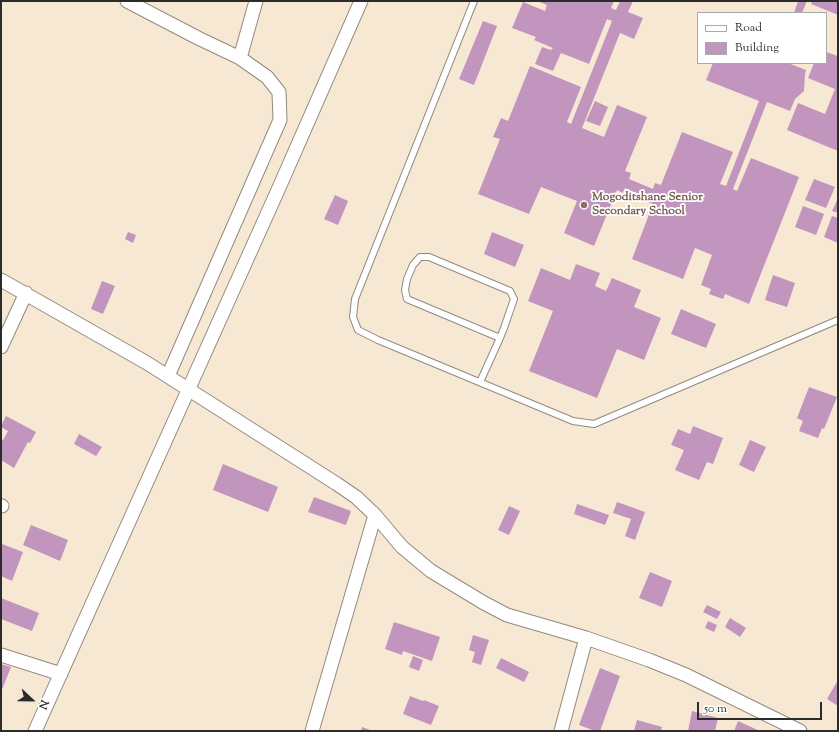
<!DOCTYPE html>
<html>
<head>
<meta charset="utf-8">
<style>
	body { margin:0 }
	#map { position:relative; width:839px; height:732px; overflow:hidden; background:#f7e8d4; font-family:"Sorts Mill Goudy",serif }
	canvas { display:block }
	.frame { position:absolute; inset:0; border:2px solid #2b2b2b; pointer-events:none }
	.legend { position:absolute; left:697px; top:12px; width:130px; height:52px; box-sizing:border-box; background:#fff; border:1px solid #aaa; margin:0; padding:5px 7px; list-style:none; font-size:12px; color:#2b2b2b }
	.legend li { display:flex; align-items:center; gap:8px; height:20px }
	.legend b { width:20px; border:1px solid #aaa }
	.north { position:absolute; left:12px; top:680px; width:40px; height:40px; -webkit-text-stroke:3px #fff; paint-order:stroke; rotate:112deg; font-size:11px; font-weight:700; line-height:16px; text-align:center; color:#2b2b2b }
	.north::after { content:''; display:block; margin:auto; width:14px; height:18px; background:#2b2b2b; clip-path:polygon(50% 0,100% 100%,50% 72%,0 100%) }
	.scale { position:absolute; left:697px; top:702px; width:125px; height:18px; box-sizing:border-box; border:2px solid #2b2b2b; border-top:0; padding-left:5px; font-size:12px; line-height:14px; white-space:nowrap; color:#2b2b2b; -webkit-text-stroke:3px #fff; paint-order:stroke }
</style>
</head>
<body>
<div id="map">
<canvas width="839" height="732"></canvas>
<div class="frame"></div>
<ul class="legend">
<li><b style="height:5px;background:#fff"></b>Road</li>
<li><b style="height:11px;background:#c295be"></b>Building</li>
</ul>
<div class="north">N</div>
<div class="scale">50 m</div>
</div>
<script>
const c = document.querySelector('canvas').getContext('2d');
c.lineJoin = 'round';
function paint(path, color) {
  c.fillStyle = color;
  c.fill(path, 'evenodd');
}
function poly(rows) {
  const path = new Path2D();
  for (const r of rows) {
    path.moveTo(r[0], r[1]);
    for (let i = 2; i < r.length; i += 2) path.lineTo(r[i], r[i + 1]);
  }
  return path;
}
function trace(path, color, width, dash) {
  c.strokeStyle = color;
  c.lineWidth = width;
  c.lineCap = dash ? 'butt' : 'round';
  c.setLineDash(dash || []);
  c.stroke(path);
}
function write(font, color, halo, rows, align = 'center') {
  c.font = font + ' "Sorts Mill Goudy",serif';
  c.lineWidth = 3.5;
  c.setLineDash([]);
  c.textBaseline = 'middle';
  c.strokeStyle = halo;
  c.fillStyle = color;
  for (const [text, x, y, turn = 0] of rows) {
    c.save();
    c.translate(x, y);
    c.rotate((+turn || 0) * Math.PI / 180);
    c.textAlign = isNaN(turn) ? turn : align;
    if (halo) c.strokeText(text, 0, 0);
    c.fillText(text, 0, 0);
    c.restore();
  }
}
paint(poly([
	[537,1,614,1,611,8,616,10,620,1,633,1,628,12,643,18,634,39,620,33,582,128,604,137,617,105,647,117,625,171,631,173,629,179,653,189,655,183,661,185,682,132,733,152,720,184,726,186,759,101,706,80,713,63,788,63,806,70,805,74,804,91,795,99,790,111,767,102,733,189,737,191,751,158,799,177,749,304,725,294,723,299,709,294,711,289,701,285,712,255,695,248,683,279,632,259,653,204,648,202,649,198,625,188,623,193,617,190,594,246,564,233,577,201,541,187,529,214,478,194,500,139,493,137,501,118,508,121,530,66,581,87,567,122,571,124,612,21,607,19,589,64,561,53,553,71,535,64,542,47,551,50,553,48,534,40,536,37,512,28,523,2,545,11,547,5],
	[798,1,807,1,802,13,794,13],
	[812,1,838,1,838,15,811,4],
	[483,21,497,26,474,85,459,79],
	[826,52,838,56,838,151,787,130,798,103,825,114,835,89,808,78,814,63,826,63],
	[595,101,608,107,600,126,586,121],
	[814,179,835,187,826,208,805,200],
	[335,195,348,201,338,225,324,219],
	[838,198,838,213,832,211],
	[803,206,824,214,816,235,795,227],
	[832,216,838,218,838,243,824,237],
	[128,232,136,235,133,243,125,239],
	[492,232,524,245,515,267,484,254],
	[576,264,600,273,595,286,606,291,612,278,641,290,634,307,661,318,644,360,617,349,597,398,529,371,553,311,528,301,541,268,570,280],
	[773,275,795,283,787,307,765,300],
	[102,281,115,286,103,314,91,309],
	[681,309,716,324,706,348,671,334],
	[809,387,837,397,824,429,822,428,818,438,799,431,803,421,797,418],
	[6,416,36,432,30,443,28,442,14,468,1,460,1,439,3,440,8,431,1,427,1,426],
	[693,426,723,438,713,464,707,462,699,480,675,470,684,450,671,445,678,429,690,434],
	[79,434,102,447,96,456,74,444],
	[750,440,766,447,754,472,739,465],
	[223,464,278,487,268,512,213,490],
	[314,497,351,511,346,525,308,512],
	[617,502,645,512,635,540,625,536,631,519,613,513],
	[577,504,609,515,605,525,574,514],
	[509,506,520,511,509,535,498,530],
	[31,525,68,540,60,561,23,545],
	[2,544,23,552,12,581,1,576],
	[650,572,672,581,662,607,639,598],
	[1,598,39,613,32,631,1,619],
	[707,605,721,612,717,619,703,612],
	[730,618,746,628,740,637,725,627],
	[708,621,717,625,714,632,705,628],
	[394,622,440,637,432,661,403,651,402,655,385,649],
	[473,635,489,640,481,665,472,662,475,652,469,650],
	[413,656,423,660,419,671,409,667],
	[501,658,529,672,524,682,496,668],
	[1,664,11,667,1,692],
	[600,668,620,676,600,731,595,731,579,725],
	[838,680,838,706,827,699],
	[410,696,423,701,424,700,439,706,431,725,403,714],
	[692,711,718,718,715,731,688,731],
	[637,720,662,727,661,731,634,731],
	[738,721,760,731,734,731],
	[362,727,373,731,361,731]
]), '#c295be');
const lane = poly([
	[474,1,355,299,353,317,358,330,378,340,573,421,594,424,838,320],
	[480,382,500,338,504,328,514,299,510,291,429,257,420,257,413,265,407,279,405,290,407,299,500,338]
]);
const street = poly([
	[127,1,198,38,240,58,267,77,279,92,280,120,168,376],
	[240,58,256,1],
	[1,280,147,363,337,484,356,497,375,515,402,547,431,571,484,603,507,615,586,638,649,660,686,675,800,731],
	[1,347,26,293],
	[1,506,2,506],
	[1,655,61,674],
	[35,731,278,190,361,1],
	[312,731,375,515],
	[561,731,586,638]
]);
trace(lane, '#918a80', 8);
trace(street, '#918a80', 15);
trace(lane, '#fff', 6);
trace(street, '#fff', 13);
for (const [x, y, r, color] of [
	[584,205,4,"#8d6e63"]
]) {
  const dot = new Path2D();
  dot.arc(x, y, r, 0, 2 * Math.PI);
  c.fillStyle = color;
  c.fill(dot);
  trace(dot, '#fff', 1.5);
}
write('bold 12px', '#785e54', '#fff', [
	["Mogoditshane Senior",592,198],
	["Secondary School",592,212]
], 'left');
</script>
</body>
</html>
